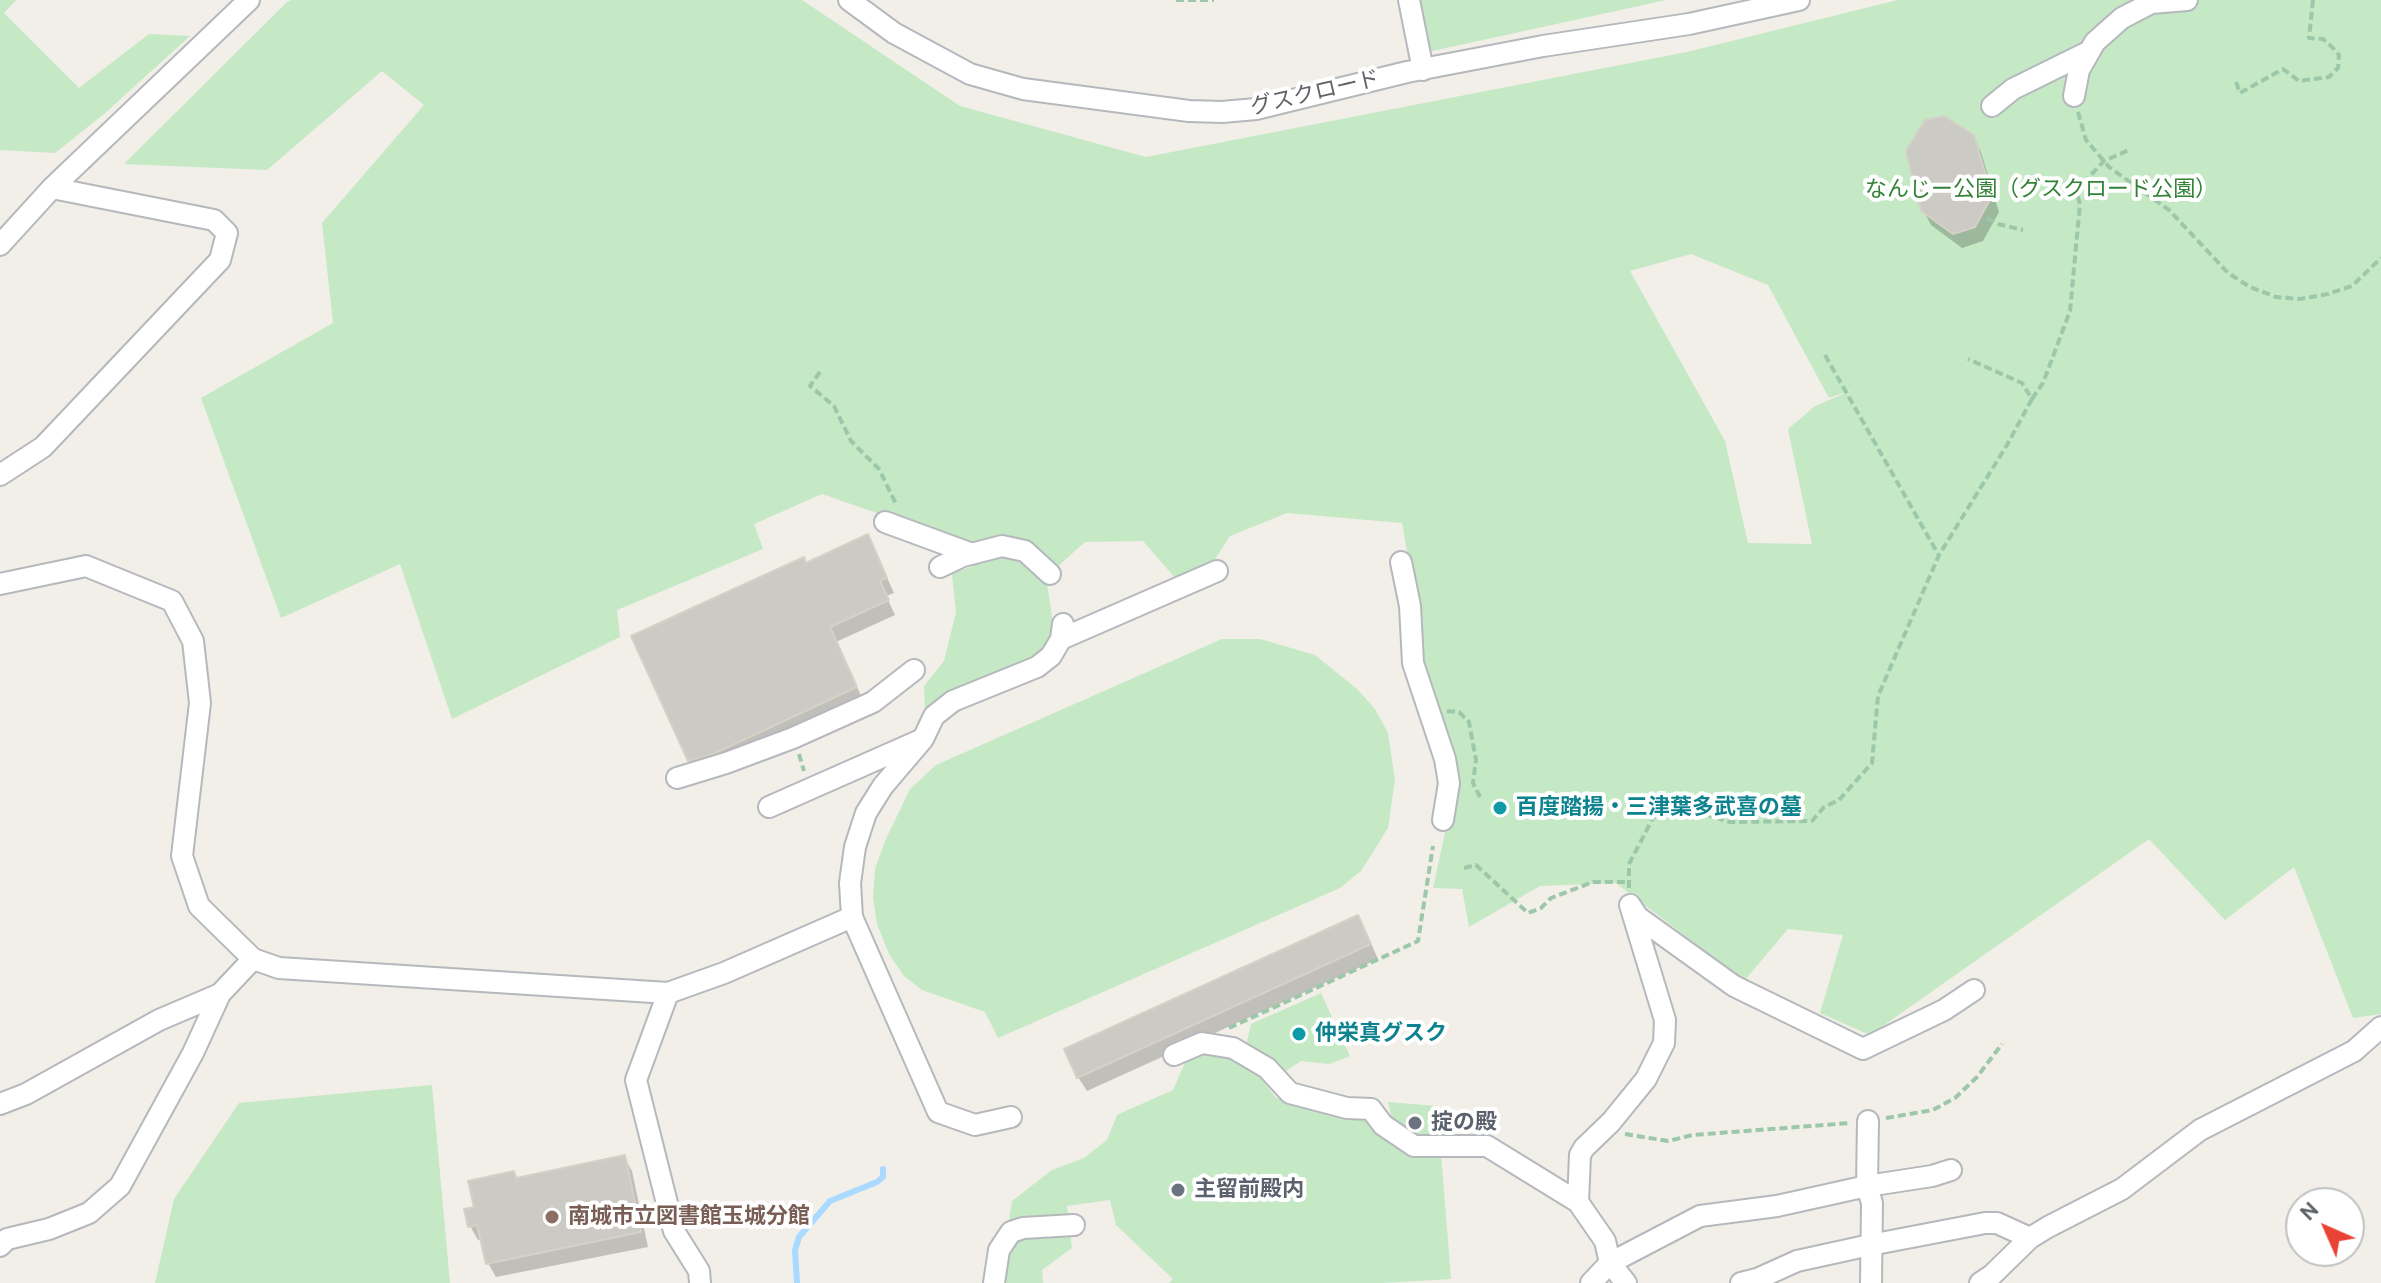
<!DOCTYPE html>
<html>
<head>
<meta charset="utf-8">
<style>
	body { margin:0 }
	#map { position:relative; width:2381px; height:1283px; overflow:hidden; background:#f1efe8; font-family:Cabin,sans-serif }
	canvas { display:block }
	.north { position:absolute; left:2285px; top:1187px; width:80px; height:80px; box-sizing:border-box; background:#fff; border:2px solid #bfc1c3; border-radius:50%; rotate:315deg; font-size:22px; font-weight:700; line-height:32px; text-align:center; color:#5f6368 }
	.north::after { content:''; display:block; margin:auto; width:28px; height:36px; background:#ea4335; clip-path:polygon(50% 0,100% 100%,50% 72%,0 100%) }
</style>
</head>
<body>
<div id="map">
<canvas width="2381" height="1283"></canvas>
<div class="north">N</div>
</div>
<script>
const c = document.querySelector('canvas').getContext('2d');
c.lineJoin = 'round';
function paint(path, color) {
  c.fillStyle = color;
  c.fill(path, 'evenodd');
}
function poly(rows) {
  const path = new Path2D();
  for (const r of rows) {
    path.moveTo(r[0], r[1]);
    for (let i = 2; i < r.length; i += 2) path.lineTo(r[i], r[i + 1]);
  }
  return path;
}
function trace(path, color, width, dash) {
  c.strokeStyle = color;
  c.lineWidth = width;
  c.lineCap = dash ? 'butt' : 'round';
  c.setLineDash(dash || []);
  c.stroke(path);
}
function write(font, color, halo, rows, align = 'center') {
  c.font = font + ' Cabin,"Noto Sans JP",sans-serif';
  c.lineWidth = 8;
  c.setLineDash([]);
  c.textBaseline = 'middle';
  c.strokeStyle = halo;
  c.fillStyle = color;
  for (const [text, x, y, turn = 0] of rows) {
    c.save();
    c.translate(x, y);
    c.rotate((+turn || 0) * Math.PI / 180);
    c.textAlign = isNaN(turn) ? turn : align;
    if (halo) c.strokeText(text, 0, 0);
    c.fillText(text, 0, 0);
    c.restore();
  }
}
paint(poly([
	[0,0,16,0,4,13,79,88,149,34,190,36,104,114,55,153,0,150],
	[292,0,802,0,960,106,1146,157,1687,52,1898,0,2381,0,2381,1014,2353,1018,2294,867,2225,920,2149,839,1870,1035,1820,1013,1843,935,1788,929,1744,981,1616,883,1540,886,1469,927,1462,889,1433,888,1456,782,1418,662,1416,602,1402,523,1287,513,1230,536,1215,559,1176,579,1143,541,1085,542,1046,577,1055,636,1039,657,925,715,924,686,944,661,956,612,952,574,978,564,977,548,822,494,754,524,763,549,617,610,620,637,452,719,400,564,281,618,201,398,333,323,322,223,424,105,382,71,267,170,124,164,287,2],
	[1691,254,1768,285,1829,398,1855,389,1815,406,1788,429,1812,544,1748,543,1725,441,1630,271],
	[1420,0,1666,0,1428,52],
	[1222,639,1260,639,1315,655,1357,689,1375,709,1388,733,1395,780,1388,828,1361,871,1340,888,998,1038,985,1012,922,990,904,976,889,954,877,924,873,898,875,869,885,841,910,789,936,765],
	[1321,993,1350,1056,1329,1064,1301,1061,1283,1073,1246,1046,1251,1024],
	[1209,1054,1231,1058,1255,1070,1275,1097,1311,1110,1369,1118,1441,1153,1451,1279,1381,1283,1169,1283,1173,1279,1116,1225,1110,1200,1067,1206,1072,1248,1042,1270,1043,1283,1000,1283,1012,1201,1052,1170,1084,1158,1107,1140,1117,1115,1173,1090,1187,1058],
	[432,1085,450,1283,155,1283,174,1199,239,1103],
	[1388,1102,1436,1106,1437,1139,1417,1138,1387,1121,1391,1115]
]), '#c5e8c5');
paint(poly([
	[1973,137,1981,152,1999,212,1983,241,1962,248,1931,225,1923,210],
	[875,551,894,593,886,596,895,615,836,642,864,702,698,775,690,760,806,565],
	[1366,932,1378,959,1087,1091,1078,1077],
	[624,1157,632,1171,648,1247,496,1277,488,1263,482,1239,478,1240,470,1226,476,1208,513,1174,517,1180]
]), '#0003');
trace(poly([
	[797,1283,795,1250,799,1237,830,1201,877,1182,883,1177,883,1169]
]), '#aadaff', 6);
const building = poly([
	[1944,116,1974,135,1992,196,1975,227,1953,234,1921,211,1906,151,1925,120,1944,116],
	[868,534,887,578,880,581,889,600,830,627,857,687,713,754,688,761,631,636,804,557,806,563,868,534],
	[1358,915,1371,944,1077,1078,1064,1049,1358,915],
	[625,1155,641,1232,486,1264,477,1225,468,1227,464,1209,474,1207,468,1181,514,1171,516,1178,625,1155]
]);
paint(building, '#cccac5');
trace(building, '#d6d1c6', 2);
const minor = poly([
	[849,0,894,33,970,74,1023,89,1189,111,1222,112,1256,109,1407,72,1543,46,1689,24,1799,0],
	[1409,0,1423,70],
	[2074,96,2079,70,2095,42,2122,18,2151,3,2187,0],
	[1992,106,2013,89,2090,51],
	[0,245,52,188,249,0],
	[0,475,43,447,220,260,227,233,214,220,52,188],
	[885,522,972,554],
	[1401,562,1410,606,1413,663,1445,759,1449,783,1443,820],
	[940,567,963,556,1002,546,1025,551,1050,574],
	[0,584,86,566,172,601,193,641,200,703,182,856,199,906,253,959,279,968,668,993,724,973,852,917,850,883,855,847,866,813,883,786,923,739],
	[1061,639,1217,571],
	[677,778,726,763,793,738,873,702,914,670],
	[769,807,923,739,934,716,953,701,1037,667,1051,656,1061,639,1063,624],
	[852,917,938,1112,975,1125,1011,1117],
	[668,993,636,1080,674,1231,699,1271,700,1283],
	[1174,1055,1202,1043,1233,1048,1267,1068,1290,1093,1347,1108,1371,1109,1383,1125,1414,1146,1487,1146,1578,1202,1605,1241,1610,1263,1700,1216,1777,1206,1867,1186,1932,1176,1951,1170],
	[0,1104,26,1094,159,1020,220,994],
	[1868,1121,1867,1186,1872,1203,1871,1283],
	[1578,1202,1580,1155,1584,1148,1611,1122,1646,1079,1664,1043,1665,1020,1630,905,1638,917,1734,986,1863,1049,1944,1010,1974,990],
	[0,1246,7,1239,49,1229,89,1213,120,1186,193,1053,220,994,253,959],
	[994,1283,999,1250,1011,1232,1023,1228,1074,1225],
	[1591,1283,1610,1263,1626,1283],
	[1741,1283,1757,1279,1797,1261,1870,1245,1985,1223,1997,1223,2030,1238],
	[1980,1283,1992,1275,2030,1238,2048,1227,2122,1189,2200,1130,2354,1051,2381,1027]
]);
trace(minor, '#b5b8bc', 24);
trace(poly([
	[1176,0,1214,0],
	[2236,82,2240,93,2283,69,2299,81,2329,77,2338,68,2339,55,2332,47,2323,39,2309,38,2313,0],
	[2078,112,2086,140,2109,167,2169,210,2228,273,2250,287,2276,297,2300,299,2328,294,2352,286,2381,258],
	[1987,218,1998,224,2023,230],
	[1825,355,1938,554],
	[820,372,810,386,834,406,851,441,879,469,896,504],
	[2032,399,2043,383,2070,311,2080,204,2076,191,2104,161,2131,149],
	[1447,711,1459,712,1469,722,1476,760,1473,783,1480,797],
	[799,754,804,771],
	[1464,868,1476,865,1528,913,1541,908,1551,898,1593,882,1628,882],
	[1629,888,1629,864,1653,818,1668,807,1682,807,1730,822,1812,821,1824,807,1839,800,1872,763,1878,696,1939,555,2007,445,2032,399,2022,383,1968,359],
	[1229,1028,1418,941,1433,846],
	[1886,1118,1933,1110,1955,1098,1977,1077,2002,1044],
	[1625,1134,1668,1141,1693,1135,1850,1123]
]), '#9cc7a9', 4, [8, 4]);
trace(minor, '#fff', 20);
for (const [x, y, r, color] of [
	[1500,808,8,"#0f9aa8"],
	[1299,1034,8,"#0f9aa8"],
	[1415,1123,8,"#6b7280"],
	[1178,1190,8,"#6b7280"],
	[552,1217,8,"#8d6e63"]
]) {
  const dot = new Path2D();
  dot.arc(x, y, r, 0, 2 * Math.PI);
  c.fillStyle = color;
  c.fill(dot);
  trace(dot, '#fff', 3);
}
write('22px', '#5f6368', '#fff', [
	["グスクロード",1315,93,-13]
]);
write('22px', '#348238', '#fff', [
	["なんじー公園（グスクロード公園）",2041,190]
]);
write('bold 22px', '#0d838f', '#fff', [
	["百度踏揚・三津葉多武喜の墓",1516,808],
	["仲栄真グスク",1315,1034]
], 'left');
write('bold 22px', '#5b616d', '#fff', [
	["掟の殿",1431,1123],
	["主留前殿内",1194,1190]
], 'left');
write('bold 22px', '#785e54', '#fff', [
	["南城市立図書館玉城分館",568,1217]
], 'left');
</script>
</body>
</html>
